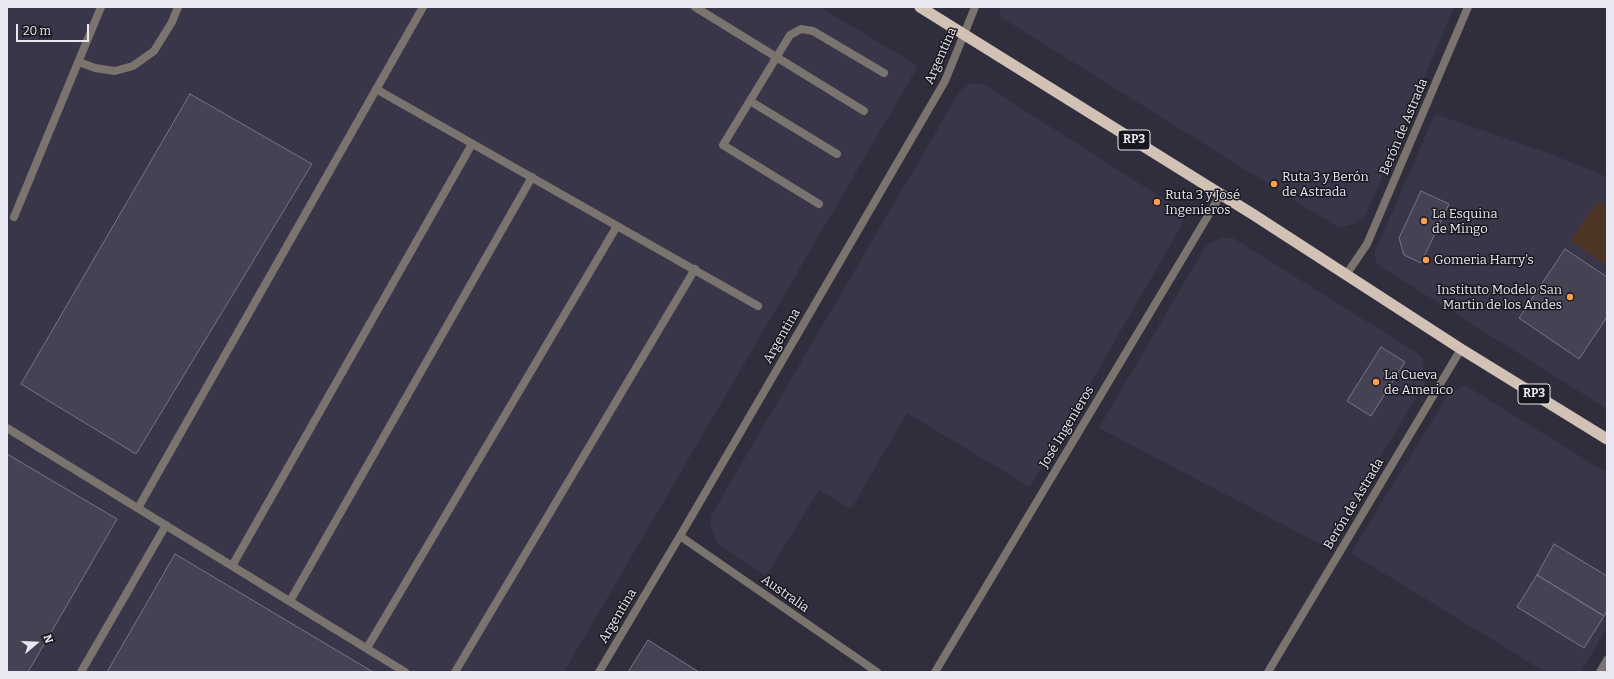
<!DOCTYPE html>
<html>
<head>
<meta charset="utf-8">
<style>
	body { margin:0 }
	#map { position:relative; width:1614px; height:679px; overflow:hidden; background:#302e3d; font-family:Bitter,serif }
	canvas { display:block }
	.frame { position:absolute; inset:0; border:8px solid #e9e8f2; pointer-events:none }
	.north { position:absolute; left:16px; top:623px; width:40px; height:40px; -webkit-text-stroke:3px #18171e; paint-order:stroke; rotate:71deg; font-size:11px; font-weight:700; line-height:16px; text-align:center; color:#e9e8f2 }
	.north::after { content:''; display:block; margin:auto; width:14px; height:18px; background:#e9e8f2; clip-path:polygon(50% 0,100% 100%,50% 72%,0 100%) }
	.scale { position:absolute; left:16px; top:24px; width:73px; height:18px; box-sizing:border-box; border:2px solid #e9e8f2; border-top:0; padding-left:5px; font-size:12px; line-height:14px; white-space:nowrap; color:#e9e8f2; -webkit-text-stroke:3px #18171e; paint-order:stroke }
</style>
</head>
<body>
<div id="map">
<canvas width="1614" height="679"></canvas>
<div class="frame"></div>
<div class="north">N</div>
<div class="scale">20 m</div>
</div>
<script>
const c = document.querySelector('canvas').getContext('2d');
c.lineJoin = 'round';
function paint(path, color) {
  c.fillStyle = color;
  c.fill(path, 'evenodd');
}
function poly(rows) {
  const path = new Path2D();
  for (const r of rows) {
    path.moveTo(r[0], r[1]);
    for (let i = 2; i < r.length; i += 2) path.lineTo(r[i], r[i + 1]);
  }
  return path;
}
function trace(path, color, width, dash) {
  c.strokeStyle = color;
  c.lineWidth = width;
  c.lineCap = dash ? 'butt' : 'round';
  c.setLineDash(dash || []);
  c.stroke(path);
}
function write(font, color, halo, rows, align = 'center') {
  c.font = font + ' Bitter,serif';
  c.lineWidth = 3;
  c.setLineDash([]);
  c.textBaseline = 'middle';
  c.strokeStyle = halo;
  c.fillStyle = color;
  for (const [text, x, y, turn = 0] of rows) {
    c.save();
    c.translate(x, y);
    c.rotate((+turn || 0) * Math.PI / 180);
    c.textAlign = isNaN(turn) ? turn : align;
    if (halo) c.strokeText(text, 0, 0);
    c.fillText(text, 0, 0);
    c.restore();
  }
}
paint(poly([
	[7,7,820,7,918,66,564,672,7,672],
	[999,7,1454,7,1366,215,1354,224,1339,228,1001,17],
	[970,83,983,84,1176,207,1184,216,1182,225,1030,487,907,413,851,509,819,490,766,576,717,543,710,523,712,514,960,91],
	[1435,114,1545,152,1607,177,1607,409,1383,268,1376,262,1375,252],
	[1223,238,1233,238,1416,352,1423,360,1425,374,1424,385,1326,547,1099,428,1204,249,1211,242],
	[1465,385,1607,473,1607,627,1581,672,1545,672,1351,553,1449,393]
]), '#39364a');
paint(poly([
	[1598,201,1607,207,1607,265,1570,241]
]), '#4d3625');
const building = poly([
	[190,94,312,164,136,454,21,384,190,94],
	[1421,191,1449,204,1421,263,1404,255,1399,238,1421,191],
	[1565,249,1607,277,1607,317,1579,359,1519,318,1565,249],
	[1381,347,1405,362,1371,416,1347,401,1381,347],
	[7,454,117,519,28,672,7,672,7,454],
	[1554,544,1607,576,1607,610,1604,616,1537,575,1554,544],
	[175,554,373,672,107,672,175,554],
	[1537,575,1604,616,1584,648,1517,607,1537,575],
	[648,640,699,672,628,672,648,640]
]);
paint(building, '#454353');
trace(building, '#757485', 1);
trace(poly([
	[695,7,864,111],
	[79,62,95,68,115,71,133,66,154,51,172,22,178,7],
	[376,89,758,306],
	[750,101,837,154],
	[819,204,723,145,790,35,801,29,813,31,884,73],
	[14,217,101,7],
	[7,428,405,672],
	[138,508,423,7],
	[232,566,472,144],
	[290,601,532,177],
	[367,648,617,226],
	[81,672,166,525],
	[455,672,695,269]
]), '#7a736e', 8);
trace(poly([
	[1346,275,1367,244,1468,7],
	[680,536,877,672],
	[599,672,680,536,945,81,975,7],
	[935,672,1221,194]
]), '#7a736e', 8);
trace(poly([
	[1268,672,1461,349],
	[1600,672,1607,660]
]), '#7a736e', 8);
trace(poly([
	[920,7,1254,215,1461,349,1607,439]
]), '#d2c2b6', 11);
for (const [x, y, r, color] of [
	[1274,184,4,"#fc9e52"],
	[1157,202,4,"#fc9e52"],
	[1424,221,4,"#fc9e52"],
	[1426,260,4,"#fc9e52"],
	[1570,297,4,"#fc9e52"],
	[1376,382,4,"#fc9e52"]
]) {
  const dot = new Path2D();
  dot.arc(x, y, r, 0, 2 * Math.PI);
  c.fillStyle = color;
  c.fill(dot);
  trace(dot, '#18171e', 1.5);
}
for (const [x, y, w] of [
	[1134,140,32],
	[1534,394,32]
]) {
  const box = new Path2D();
  box.roundRect(x - w / 2, y - 10, w, 20, 3);
  c.fillStyle = '#18171e';
  c.fill(box);
  trace(box, '#e9e8f2', 1);
}
write('bold 12px', '#e9e8f2', null, [
	["RP3",1134,140],
	["RP3",1534,394]
]);
write('13px', '#e9e8f2', '#18171e', [
	["Argentina",941,56,-66],
	["Berón de Astrada",1404,127,-67],
	["Argentina",782,336,-60],
	["José Ingenieros",1067,427,-59],
	["Berón de Astrada",1354,504,-59],
	["Australia",785,594,35],
	["Argentina",618,616,-59]
]);
write('13px', '#e9e8f2', '#18171e', [
	["Ruta 3 y Berón",1282,177],
	["de Astrada",1282,192],
	["Ruta 3 y José",1165,195],
	["Ingenieros",1165,210],
	["La Esquina",1432,214],
	["de Mingo",1432,229],
	["Gomeria Harry's",1434,260],
	["Instituto Modelo San",1562,290,"right"],
	["Martin de los Andes",1562,305,"right"],
	["La Cueva",1384,375],
	["de Americo",1384,390]
], 'left');
</script>
</body>
</html>
